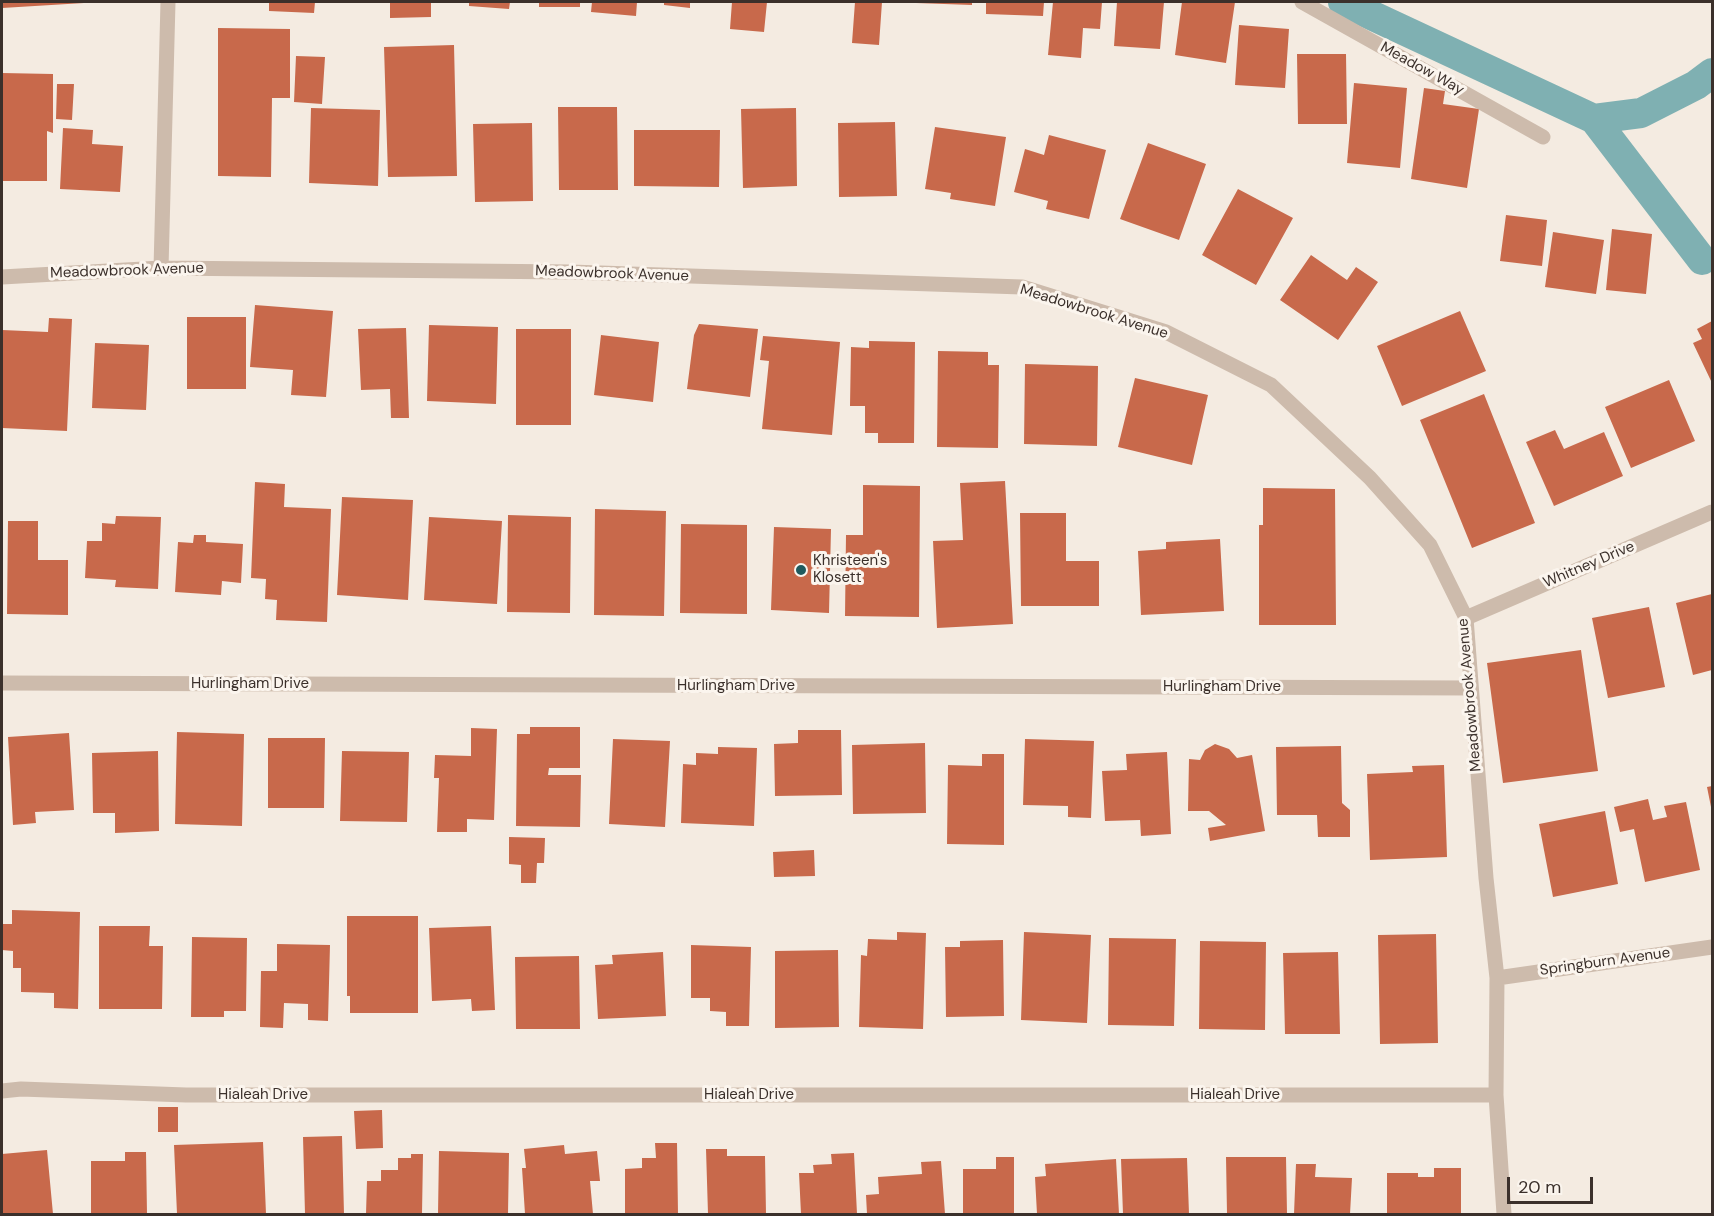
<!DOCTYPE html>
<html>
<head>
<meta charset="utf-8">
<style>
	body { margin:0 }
	#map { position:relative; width:1714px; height:1216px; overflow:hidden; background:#f4ebe1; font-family:"DM Sans",sans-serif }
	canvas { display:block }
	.frame { position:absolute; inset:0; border:3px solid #3b302b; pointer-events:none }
	.scale { position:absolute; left:1507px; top:1177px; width:86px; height:27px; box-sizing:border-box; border:3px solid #3b302b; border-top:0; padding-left:8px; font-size:18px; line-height:21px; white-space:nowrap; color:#3b302b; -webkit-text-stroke:4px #fbf5ee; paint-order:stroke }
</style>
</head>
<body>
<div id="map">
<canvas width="1714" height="1216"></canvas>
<div class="frame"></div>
<div class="scale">20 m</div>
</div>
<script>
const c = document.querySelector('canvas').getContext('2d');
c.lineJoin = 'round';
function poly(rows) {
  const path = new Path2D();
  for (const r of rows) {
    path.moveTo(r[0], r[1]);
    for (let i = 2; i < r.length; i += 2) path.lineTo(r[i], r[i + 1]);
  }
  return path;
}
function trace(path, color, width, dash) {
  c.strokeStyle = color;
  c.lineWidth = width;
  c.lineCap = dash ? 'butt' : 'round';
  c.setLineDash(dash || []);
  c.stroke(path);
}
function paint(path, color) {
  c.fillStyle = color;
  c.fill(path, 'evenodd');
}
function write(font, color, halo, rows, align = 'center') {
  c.font = font + ' "DM Sans",sans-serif';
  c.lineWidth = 6;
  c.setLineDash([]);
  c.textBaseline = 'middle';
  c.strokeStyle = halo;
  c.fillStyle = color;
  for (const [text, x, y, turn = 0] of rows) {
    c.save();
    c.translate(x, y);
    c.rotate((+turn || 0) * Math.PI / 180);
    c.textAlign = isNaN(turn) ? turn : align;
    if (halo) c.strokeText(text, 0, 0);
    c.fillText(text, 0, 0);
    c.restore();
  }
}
trace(poly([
	[1343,2,1594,119,1702,260],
	[1594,119,1641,113,1696,85,1712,73]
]), '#7fb0b2', 30);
paint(poly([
	[2,2,84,2,84,3,2,8],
	[269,2,315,2,314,13,269,11],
	[390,2,431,2,431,17,390,18],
	[469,2,510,2,509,9,469,6],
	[539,2,580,2,580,7,539,7],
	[592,2,637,2,636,16,591,12],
	[664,2,690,2,690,8,664,5],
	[732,2,767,2,764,32,730,29],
	[855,2,882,2,879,45,852,43],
	[916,2,972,2,972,5,916,3],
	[986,2,1044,2,1043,16,986,14],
	[1053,2,1102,2,1100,29,1083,28,1081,58,1048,55],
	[1117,2,1164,2,1160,49,1114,46],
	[1182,2,1235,2,1226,63,1175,55],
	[1239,25,1289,29,1285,88,1235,85],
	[218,28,290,29,290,98,272,98,271,177,218,176],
	[454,45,457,176,388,177,384,47],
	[1297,54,1346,54,1347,124,1298,124],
	[296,56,325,57,322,104,294,102],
	[2,73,53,74,53,133,47,131,47,181,2,181],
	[1354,83,1407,88,1400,168,1347,163],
	[57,84,74,84,72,120,56,119],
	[1424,88,1445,91,1443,104,1479,109,1467,188,1411,179],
	[558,107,617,107,618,190,559,190],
	[311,108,380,110,378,186,309,183],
	[796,108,797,186,743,188,741,109],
	[895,122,897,196,839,197,838,123],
	[532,123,533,201,475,202,473,124],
	[935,127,1006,137,995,206,950,199,951,193,925,189],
	[63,128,93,130,92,144,123,146,120,192,60,189],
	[634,130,720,130,719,187,634,186],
	[1049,135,1106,150,1089,219,1046,209,1048,201,1014,192,1025,149,1044,155],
	[1148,143,1206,164,1179,240,1120,219],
	[1238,189,1293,218,1256,285,1202,255],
	[1506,215,1547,220,1542,266,1500,261],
	[1612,229,1652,234,1646,294,1606,290],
	[1553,232,1604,240,1596,294,1545,287],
	[1311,255,1347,280,1356,267,1378,282,1338,340,1280,300],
	[255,305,333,311,326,397,291,395,293,370,250,367],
	[1460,311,1486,371,1402,406,1377,346],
	[187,317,246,317,246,389,187,389],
	[49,318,72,319,67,431,2,428,2,330,48,332],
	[1712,321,1712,383,1693,343,1702,339,1697,329],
	[699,324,758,329,750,397,687,389,694,335],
	[429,325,498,327,496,404,427,401],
	[406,328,409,418,391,418,390,389,361,390,358,329],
	[516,329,571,329,571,425,516,425],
	[601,335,659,342,653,402,594,395],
	[763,336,840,342,832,435,762,429,769,361,760,360],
	[869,341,915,342,914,443,878,443,878,433,865,433,865,406,850,406,851,347,869,348],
	[95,343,149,345,146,410,92,408],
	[938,351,988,352,988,365,999,365,998,448,937,447],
	[1025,364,1098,366,1097,446,1024,444],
	[1135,378,1208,395,1192,465,1118,447],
	[1669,380,1695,441,1631,468,1605,407],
	[1484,394,1535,523,1472,548,1420,420],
	[1555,430,1564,449,1604,432,1623,476,1554,506,1526,442],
	[1005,481,1013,624,937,628,933,541,963,540,960,483],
	[255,482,285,484,284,507,331,509,327,622,276,620,277,600,265,599,266,579,251,578],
	[863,485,920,486,919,617,845,616,846,535,863,535],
	[1263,488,1335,489,1336,625,1259,625,1259,525,1263,525],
	[342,497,413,500,408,600,337,595],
	[595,509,666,511,664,616,594,615],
	[1020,513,1066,513,1066,561,1099,561,1099,606,1021,606],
	[508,515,571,517,570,613,507,612],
	[116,516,161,517,158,589,115,587,116,580,85,578,87,541,102,541,102,523,115,524],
	[429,517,502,521,497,604,424,600],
	[8,521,38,521,38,560,68,560,68,615,7,614],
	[681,524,747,525,747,614,680,613],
	[774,527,831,529,829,613,771,610],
	[194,535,206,535,206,542,243,544,241,583,222,581,221,595,175,592,178,542,193,543],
	[1220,539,1224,611,1141,615,1138,551,1166,549,1166,542],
	[1712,594,1712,670,1693,675,1676,603],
	[1649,607,1665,687,1608,698,1592,618],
	[1581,650,1598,771,1503,783,1487,663],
	[530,727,580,727,580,768,549,768,548,775,581,775,580,827,516,826,517,734,530,734],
	[471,728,497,729,494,820,467,819,467,832,437,832,439,778,434,778,435,755,471,756],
	[798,730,841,730,842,795,775,796,774,744,798,743],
	[177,732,244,734,242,826,175,824],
	[69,733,74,810,35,812,36,823,13,825,8,737],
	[268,738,325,738,324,808,268,808],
	[613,739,670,741,665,827,609,824],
	[1025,739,1094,741,1091,818,1068,817,1068,806,1023,805],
	[925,743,926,813,853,814,852,745],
	[1215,744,1229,749,1237,758,1252,755,1265,831,1210,841,1208,828,1226,825,1209,811,1188,811,1189,759,1200,760,1205,750],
	[1341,746,1342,803,1350,810,1350,837,1318,837,1317,815,1277,815,1276,747],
	[718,747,757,748,754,826,681,823,683,764,696,765,696,753,718,754],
	[158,751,159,831,115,833,115,813,93,813,92,753],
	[342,751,409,752,407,822,340,821],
	[1167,752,1171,834,1141,836,1140,820,1105,821,1102,771,1127,770,1126,754],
	[982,754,1004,754,1004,845,947,844,948,765,982,766],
	[1444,765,1447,857,1370,860,1367,774,1413,772,1412,766],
	[1712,786,1712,807,1711,807,1707,787],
	[1648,799,1653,820,1667,817,1664,806,1686,802,1700,870,1645,882,1634,829,1620,832,1614,807],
	[1605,811,1618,884,1553,897,1539,824],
	[509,837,545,838,544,863,537,863,536,883,521,883,521,865,509,864],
	[814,850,815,876,774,877,773,852],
	[12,910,80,912,78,1009,54,1008,54,993,21,992,21,968,13,968,13,951,2,950,2,924,12,924],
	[347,916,418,916,418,1013,350,1013,350,996,347,996],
	[99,926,150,926,149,946,163,946,162,1009,99,1009],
	[491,926,495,1010,472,1011,471,999,432,1001,429,928],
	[897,932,926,933,923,1029,859,1027,861,955,867,956,868,939,897,940],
	[1024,932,1091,935,1087,1023,1021,1020],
	[1436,934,1438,1043,1380,1044,1378,935],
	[192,937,247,938,246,1011,224,1011,224,1017,191,1017],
	[1109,938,1176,939,1174,1026,1108,1025],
	[1003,940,1004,1016,946,1017,945,947,960,947,960,941],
	[1200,941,1266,942,1265,1030,1199,1029],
	[277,944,330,945,328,1021,308,1020,308,1004,284,1003,283,1028,260,1027,261,971,277,971],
	[691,945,751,947,749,1026,726,1026,726,1012,710,1011,710,998,691,998],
	[838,950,839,1027,775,1028,775,951],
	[663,952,666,1016,598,1019,595,965,613,964,612,955],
	[1338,952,1340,1034,1285,1034,1283,953],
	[579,956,580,1029,516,1029,515,957],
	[158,1107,178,1107,178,1132,158,1132],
	[382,1110,383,1148,356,1149,354,1111],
	[342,1136,344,1214,305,1214,303,1137],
	[263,1142,266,1214,177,1214,174,1145],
	[655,1143,677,1143,678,1214,625,1214,625,1169,642,1168,642,1158,656,1158],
	[564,1145,565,1154,597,1151,600,1181,590,1181,593,1214,525,1214,522,1168,526,1168,524,1149],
	[706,1149,727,1149,727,1156,765,1156,766,1214,708,1214],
	[47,1150,53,1214,2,1214,2,1154],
	[439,1151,509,1153,508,1214,438,1214],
	[125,1152,146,1152,147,1214,91,1214,91,1161,125,1161],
	[854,1153,857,1214,801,1214,799,1173,814,1173,813,1165,832,1164,831,1154],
	[411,1154,423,1154,422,1214,366,1214,367,1181,381,1181,381,1170,398,1170,398,1158,411,1158],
	[996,1157,1014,1157,1014,1214,963,1214,963,1169,996,1169],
	[1226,1157,1286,1157,1287,1214,1227,1214],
	[1187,1158,1189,1214,1123,1214,1121,1159],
	[1116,1159,1119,1214,1037,1214,1035,1177,1046,1176,1045,1164],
	[941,1161,945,1214,867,1214,866,1195,879,1194,878,1177,922,1174,921,1162],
	[1296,1164,1316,1164,1315,1177,1352,1178,1350,1214,1294,1214],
	[1434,1168,1461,1168,1461,1214,1387,1214,1387,1173,1418,1173,1418,1177,1434,1177]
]), '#c8694b');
trace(poly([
	[1302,2,1543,137],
	[161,268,168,2],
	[2,277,161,268,570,272,1022,287,1166,332,1271,385,1370,478,1430,545,1466,618,1486,878,1497,978,1496,1095,1504,1214],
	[1466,618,1712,512],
	[2,683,1471,688],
	[1497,978,1712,947],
	[2,1091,21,1089,186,1095,1496,1095]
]), '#cdbbac', 15);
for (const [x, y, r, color] of [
	[801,570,6,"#1f5a5e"]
]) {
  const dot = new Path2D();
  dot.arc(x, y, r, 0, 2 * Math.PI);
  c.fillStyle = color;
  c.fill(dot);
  trace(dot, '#fbf5ee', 2);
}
write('15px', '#3b302b', '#fbf5ee', [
	["Meadow Way",1422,69,29],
	["Meadowbrook Avenue",127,271,-2],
	["Meadowbrook Avenue",612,274,2],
	["Meadowbrook Avenue",1094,312,17],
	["Whitney Drive",1589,565,-23],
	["Hurlingham Drive",250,684],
	["Hurlingham Drive",736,686],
	["Hurlingham Drive",1222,687],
	["Meadowbrook Avenue",1470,695,-95],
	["Springburn Avenue",1605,962,-8],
	["Hialeah Drive",263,1095],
	["Hialeah Drive",749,1095],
	["Hialeah Drive",1235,1095]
]);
write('15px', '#3b302b', '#fbf5ee', [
	["Khristeen's",813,561],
	["Klosett",813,578]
], 'left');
</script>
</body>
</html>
